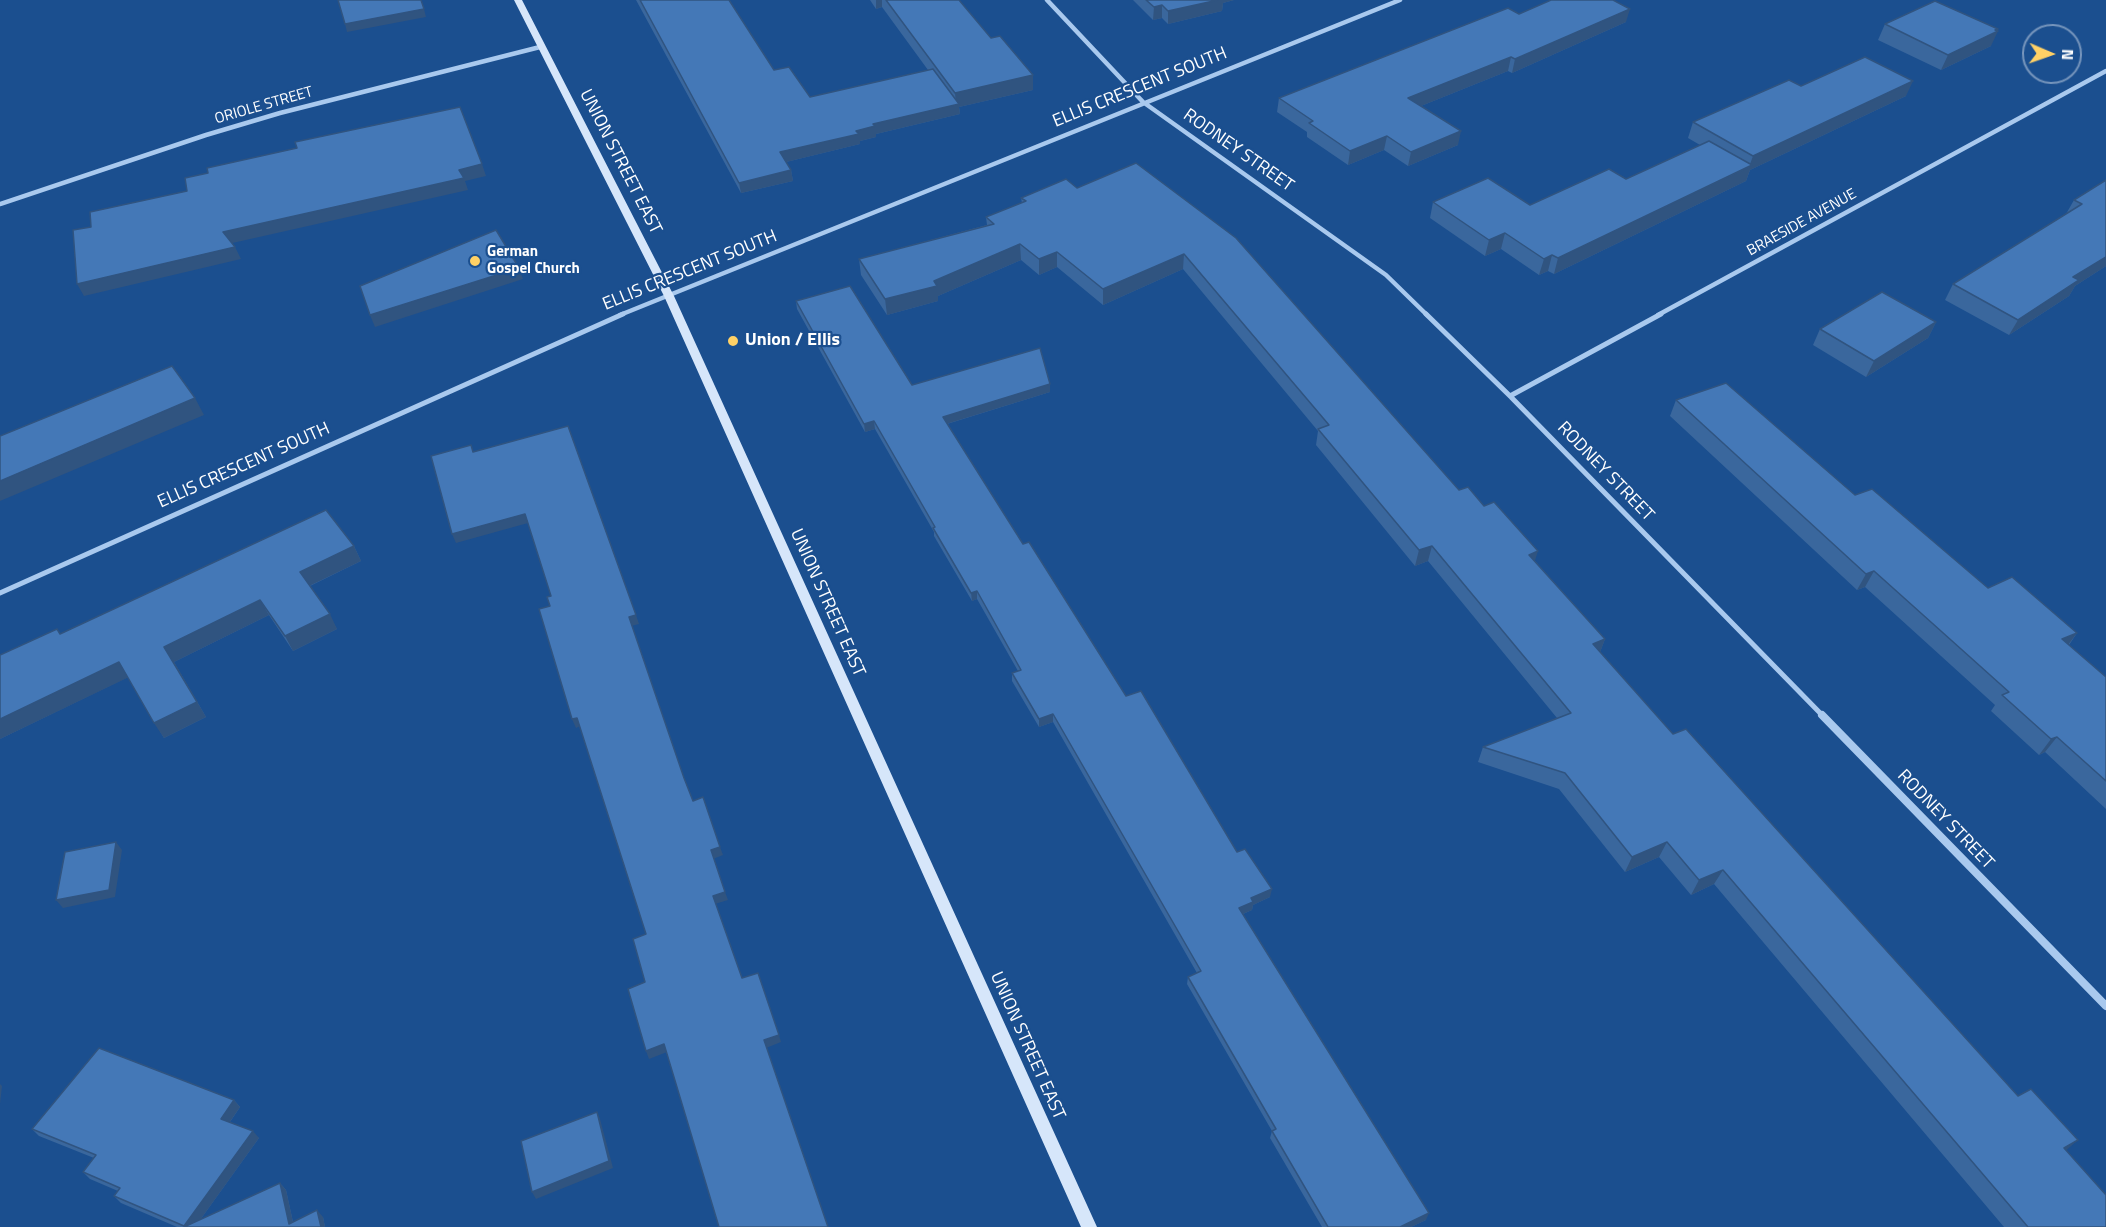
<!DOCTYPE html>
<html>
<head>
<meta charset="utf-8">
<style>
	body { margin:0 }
	#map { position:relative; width:2106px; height:1227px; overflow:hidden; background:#1b4f8f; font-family:"Titillium Web",sans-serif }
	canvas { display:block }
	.north { position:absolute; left:2022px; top:24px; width:60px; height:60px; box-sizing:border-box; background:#1b4f8f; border:2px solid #7695bc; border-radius:50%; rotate:92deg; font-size:16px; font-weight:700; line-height:24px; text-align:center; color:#fff }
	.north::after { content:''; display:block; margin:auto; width:21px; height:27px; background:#ffd166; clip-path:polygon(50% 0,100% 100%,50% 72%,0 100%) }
</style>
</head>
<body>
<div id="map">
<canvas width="2106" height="1227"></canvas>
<div class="north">N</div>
</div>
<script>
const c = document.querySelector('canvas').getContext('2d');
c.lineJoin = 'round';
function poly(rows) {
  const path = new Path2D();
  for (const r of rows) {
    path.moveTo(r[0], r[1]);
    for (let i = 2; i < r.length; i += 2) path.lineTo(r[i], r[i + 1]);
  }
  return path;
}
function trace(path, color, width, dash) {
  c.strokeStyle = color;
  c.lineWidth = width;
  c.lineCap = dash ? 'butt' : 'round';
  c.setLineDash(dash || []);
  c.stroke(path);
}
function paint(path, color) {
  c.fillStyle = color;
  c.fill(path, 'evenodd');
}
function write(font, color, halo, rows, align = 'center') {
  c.font = font + ' "Titillium Web",sans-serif';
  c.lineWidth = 4.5;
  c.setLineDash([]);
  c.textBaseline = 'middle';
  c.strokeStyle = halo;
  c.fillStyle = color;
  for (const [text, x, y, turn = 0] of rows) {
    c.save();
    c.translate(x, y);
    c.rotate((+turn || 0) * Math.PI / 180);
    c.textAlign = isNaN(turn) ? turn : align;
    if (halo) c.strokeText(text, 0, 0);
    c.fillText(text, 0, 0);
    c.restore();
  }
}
trace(poly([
	[1047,0,1143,102,1386,275,1427,315],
	[0,204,206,135,280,113,540,47],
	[620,315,1400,0],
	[1658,315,2106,71]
]), '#a9c9ee', 4.5);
trace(poly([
	[1426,314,1510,396,1823,716],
	[1510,396,1661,314],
	[0,593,623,314]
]), '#a9c9ee', 5);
trace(poly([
	[1822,715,2106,1006]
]), '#a9c9ee', 8);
paint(poly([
	[514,0,522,0,674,296,1097,1227,1081,1227,664,296,514,0]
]), '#d6e6fa');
paint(poly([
	[636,0,729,0,774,70,810,97,928,70,882,7,876,9,870,0,959,0,991,38,1033,75,1033,90,959,107,960,114,876,134,876,137,860,141,860,144,786,162,791,170,793,181,741,193],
	[1133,0,1234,0,1223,3,1222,11,1168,24,1162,18,1153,20],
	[1519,14,1626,22,1512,73,1508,71,1421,106,1458,145,1408,166,1384,150,1348,165,1307,137,1307,132,1277,112,1279,98],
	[1885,24,1991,46,1941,70,1878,40],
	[1801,86,1906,96,1750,170,1746,181,1554,274,1548,271,1539,275,1501,249,1485,256,1430,218,1433,202,1530,205,1626,179,1700,145,1688,138,1693,122],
	[1136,163,1459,490,1484,506,1535,561,1605,639,1600,652,1673,734,2066,1150,2106,1227,2004,1227,1714,884,1691,895,1659,857,1625,872,1559,789,1478,762,1483,747,1557,718,1428,561,1415,566,1316,445,1318,431,1183,269,1103,305,1057,267,1039,275,1021,260,938,296,938,301,887,315,861,275,859,259,987,225,986,217,1022,203,1021,198,1077,188],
	[2106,180,2106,266,2075,286,2069,296,2009,335,1945,300,1953,284,2066,214,2074,200],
	[796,301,912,385,1050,384,1050,392,947,424,1023,544,1126,696,1237,852,1270,897,1253,905,1252,910,1243,914,1426,1220,1411,1227,1322,1227,1270,1138,1272,1131,1187,984,1188,977,1197,973,1053,722,1039,727,1012,681,1012,673,1018,671,977,599,972,601,934,536,934,532,875,429,865,432,797,309],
	[1936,322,1928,338,1866,377,1813,345,1820,329],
	[1676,400,1855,495,1988,588,2077,633,2069,645,2106,677,2106,809,2045,752,2039,755,1991,711,1995,705,1865,587,1857,590,1670,416],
	[354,546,361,561,310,586,337,629,293,651,269,615,174,662,206,717,164,738,128,677,0,739,0,655],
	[234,1100,240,1107,230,1122,259,1138,200,1220,280,1183,286,1190,293,1222,323,1217,325,1227,177,1227,121,1203,114,1196,118,1191,90,1179,83,1172,94,1158,39,1136,32,1129]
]), '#3a679d');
paint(poly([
	[876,0,882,0,882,7,876,9],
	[1215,0,1234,0,1223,3,1222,11,1168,24,1168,11],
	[1162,5,1162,18,1153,20,1154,7],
	[424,9,426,17,347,32,345,24],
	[1630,9,1626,22,1512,73,1515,59],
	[1998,29,1997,32,1998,31,1991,46,1941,70,1948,55],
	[1511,57,1508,71,1406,112,1408,98],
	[1033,75,1033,90,959,107,960,114,876,134,876,137,860,141,860,144,782,163,780,152,856,131,873,124,956,104,955,93],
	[1913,81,1906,96,1750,170,1746,181,1554,274,1558,258,1749,167,1753,156],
	[1461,131,1458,145,1408,166,1411,152],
	[1387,136,1384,150,1348,165,1350,151],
	[482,164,486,176,465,181,468,190,228,244,223,232,459,170],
	[791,170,793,181,741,193,739,183],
	[1505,233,1501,249,1485,256,1489,240],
	[1020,244,1021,260,938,296,938,301,887,315,885,299,934,281],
	[235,247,241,259,84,296,77,284],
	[1057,252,1057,267,1039,275,1039,259],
	[1184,254,1183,269,1103,305,1103,289],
	[1552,255,1548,271,1539,275,1544,259],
	[2106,257,2106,266,2075,286,2069,296,2009,335,2018,320,2073,277],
	[519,268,523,279,375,327,370,315],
	[1936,322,1928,338,1866,377,1874,361],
	[1050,384,1050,392,943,425,943,417],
	[195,398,204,415,0,501,0,481],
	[874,421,875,429,865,432,864,424],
	[525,514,528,523,456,543,452,534],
	[354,546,361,561,307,587,300,572],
	[1432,546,1428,561,1415,566,1419,550],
	[1538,551,1533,567,1529,555],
	[1874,571,1865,587,1857,590,1866,574],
	[977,591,977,599,972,601,971,593],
	[260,600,269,615,174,662,206,717,164,738,154,723,164,647],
	[330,614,337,629,293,651,285,636],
	[636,615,639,624,631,626,629,617],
	[2077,633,2065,649,2062,639],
	[1605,639,1599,655,1593,644],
	[119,662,129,677,0,739,0,719],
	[1053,714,1053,722,1039,727,1039,719],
	[577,718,580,726,576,728,572,719],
	[2057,737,2045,752,2039,755,2051,739],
	[116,842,122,850,115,897,63,908,56,900],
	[1667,842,1659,857,1625,872,1632,857],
	[720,847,723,855,713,859,711,850],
	[1723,870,1714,884,1691,895,1699,880],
	[1272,889,1270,897,1253,905,1252,910,1238,916,1239,908,1251,898],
	[725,892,728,900,715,904,713,896],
	[779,1035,781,1042,766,1048,764,1040],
	[664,1044,667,1052,649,1059,646,1051],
	[0,1084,2,1086,0,1104],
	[234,1100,240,1107,227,1126,221,1119],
	[597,1112,600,1119,613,1168,536,1199,532,1192],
	[253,1131,259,1138,195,1227,184,1227,184,1226],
	[2078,1140,2063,1153,2064,1148],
	[280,1183,286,1190,294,1227,289,1224],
	[317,1210,323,1217,325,1227,321,1227],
	[1429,1213,1426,1220,1411,1227,1400,1227]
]), '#305480');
const building = poly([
	[338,0,421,0,424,9,345,24,338,0],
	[640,0,729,0,774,70,789,67,810,97,933,69,959,104,873,124,875,126,856,131,859,134,780,152,791,170,739,183,640,0],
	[886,0,959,0,991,38,1000,36,1033,75,955,93,886,0],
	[1146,0,1218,0,1168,11,1162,5,1154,7,1146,0],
	[1551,0,1613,0,1630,9,1515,59,1511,57,1408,98,1461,131,1411,152,1387,136,1350,151,1309,123,1313,121,1279,98,1508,8,1519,14,1551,0],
	[1935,1,1998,29,1995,30,1998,31,1948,55,1885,24,1935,1],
	[1865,57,1913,81,1753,156,1693,122,1789,80,1801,86,1865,57],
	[460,107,482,164,459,170,464,178,223,232,235,247,77,284,73,230,91,227,90,212,187,191,185,178,208,173,207,168,297,148,295,142,460,107],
	[1709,141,1752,165,1558,258,1552,255,1544,259,1505,233,1489,240,1433,202,1488,178,1530,205,1609,169,1626,179,1709,141],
	[1136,163,1236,238,1459,490,1468,487,1484,506,1494,502,1538,551,1529,555,1605,639,1593,644,1673,734,1686,729,2018,1096,2031,1089,2078,1140,2064,1148,2106,1195,2106,1227,2028,1227,1723,870,1699,880,1667,842,1632,857,1565,773,1483,747,1571,713,1432,546,1419,550,1318,429,1329,425,1184,254,1103,289,1057,252,1039,259,1020,244,934,281,937,286,885,299,859,259,994,224,986,217,1026,201,1021,198,1066,179,1077,188,1136,163],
	[2106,180,2106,257,2073,277,2079,280,2018,320,1953,284,2082,204,2074,200,2106,180],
	[496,230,519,268,370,315,360,286,496,230],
	[850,286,912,385,1040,348,1050,384,943,417,1023,544,1029,542,1126,696,1141,691,1237,852,1245,849,1272,889,1251,898,1253,902,1239,908,1429,1213,1400,1227,1328,1227,1272,1131,1276,1129,1188,977,1201,971,1053,714,1039,719,1012,673,1021,670,977,591,971,593,933,528,935,527,874,421,864,424,796,301,850,286],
	[1882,292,1936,322,1874,361,1820,329,1882,292],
	[172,366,195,398,0,481,0,436,172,366],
	[1726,383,1855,495,1872,489,1988,588,2012,577,2077,633,2062,639,2106,677,2106,781,2057,737,2051,739,2002,695,2009,692,1874,571,1866,574,1676,400,1726,383],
	[568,426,636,615,629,617,684,778,693,801,703,797,720,847,711,850,725,892,713,896,742,978,758,973,779,1035,764,1040,828,1227,719,1227,664,1044,646,1051,628,989,645,982,633,939,646,934,577,718,572,719,539,609,550,606,547,597,551,596,525,514,452,534,431,456,471,445,473,452,568,426],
	[326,510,354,546,300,572,330,614,285,636,260,600,164,647,197,702,154,723,119,662,0,719,0,655,57,629,60,634,326,510],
	[116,842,109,890,56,900,65,852,116,842],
	[99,1048,234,1100,221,1119,253,1131,184,1226,114,1196,120,1188,83,1172,96,1155,32,1129,99,1048],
	[597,1112,609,1161,532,1192,521,1141,597,1112],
	[280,1183,289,1224,317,1210,321,1227,184,1227,280,1183]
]);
paint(building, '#4478b7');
trace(building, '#305480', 1.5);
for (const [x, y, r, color] of [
	[475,261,6,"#ffd166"],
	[733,341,6,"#ffd166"]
]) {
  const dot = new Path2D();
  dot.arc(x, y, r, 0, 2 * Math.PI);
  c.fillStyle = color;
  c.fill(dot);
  trace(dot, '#1b4f8f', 2);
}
write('15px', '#fff', '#1b4f8f', [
	["ORIOLE STREET",264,106,-16],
	["BRAESIDE AVENUE",1802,223,-29]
]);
write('bold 15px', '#fff', '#1b4f8f', [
	["German",487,252],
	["Gospel Church",487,269]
], 'left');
write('18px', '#fff', '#1b4f8f', [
	["ELLIS CRESCENT SOUTH",1140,88,-22],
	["RODNEY STREET",1238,151,35],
	["UNION STREET EAST",620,162,63],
	["ELLIS CRESCENT SOUTH",690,271,-22],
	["ELLIS CRESCENT SOUTH",244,466,-24],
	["RODNEY STREET",1605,472,46],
	["UNION STREET EAST",827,603,66],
	["RODNEY STREET",1945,820,46],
	["UNION STREET EAST",1027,1046,66]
]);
write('bold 18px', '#fff', '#1b4f8f', [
	["Union / Ellis",745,341]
], 'left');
</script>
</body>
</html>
